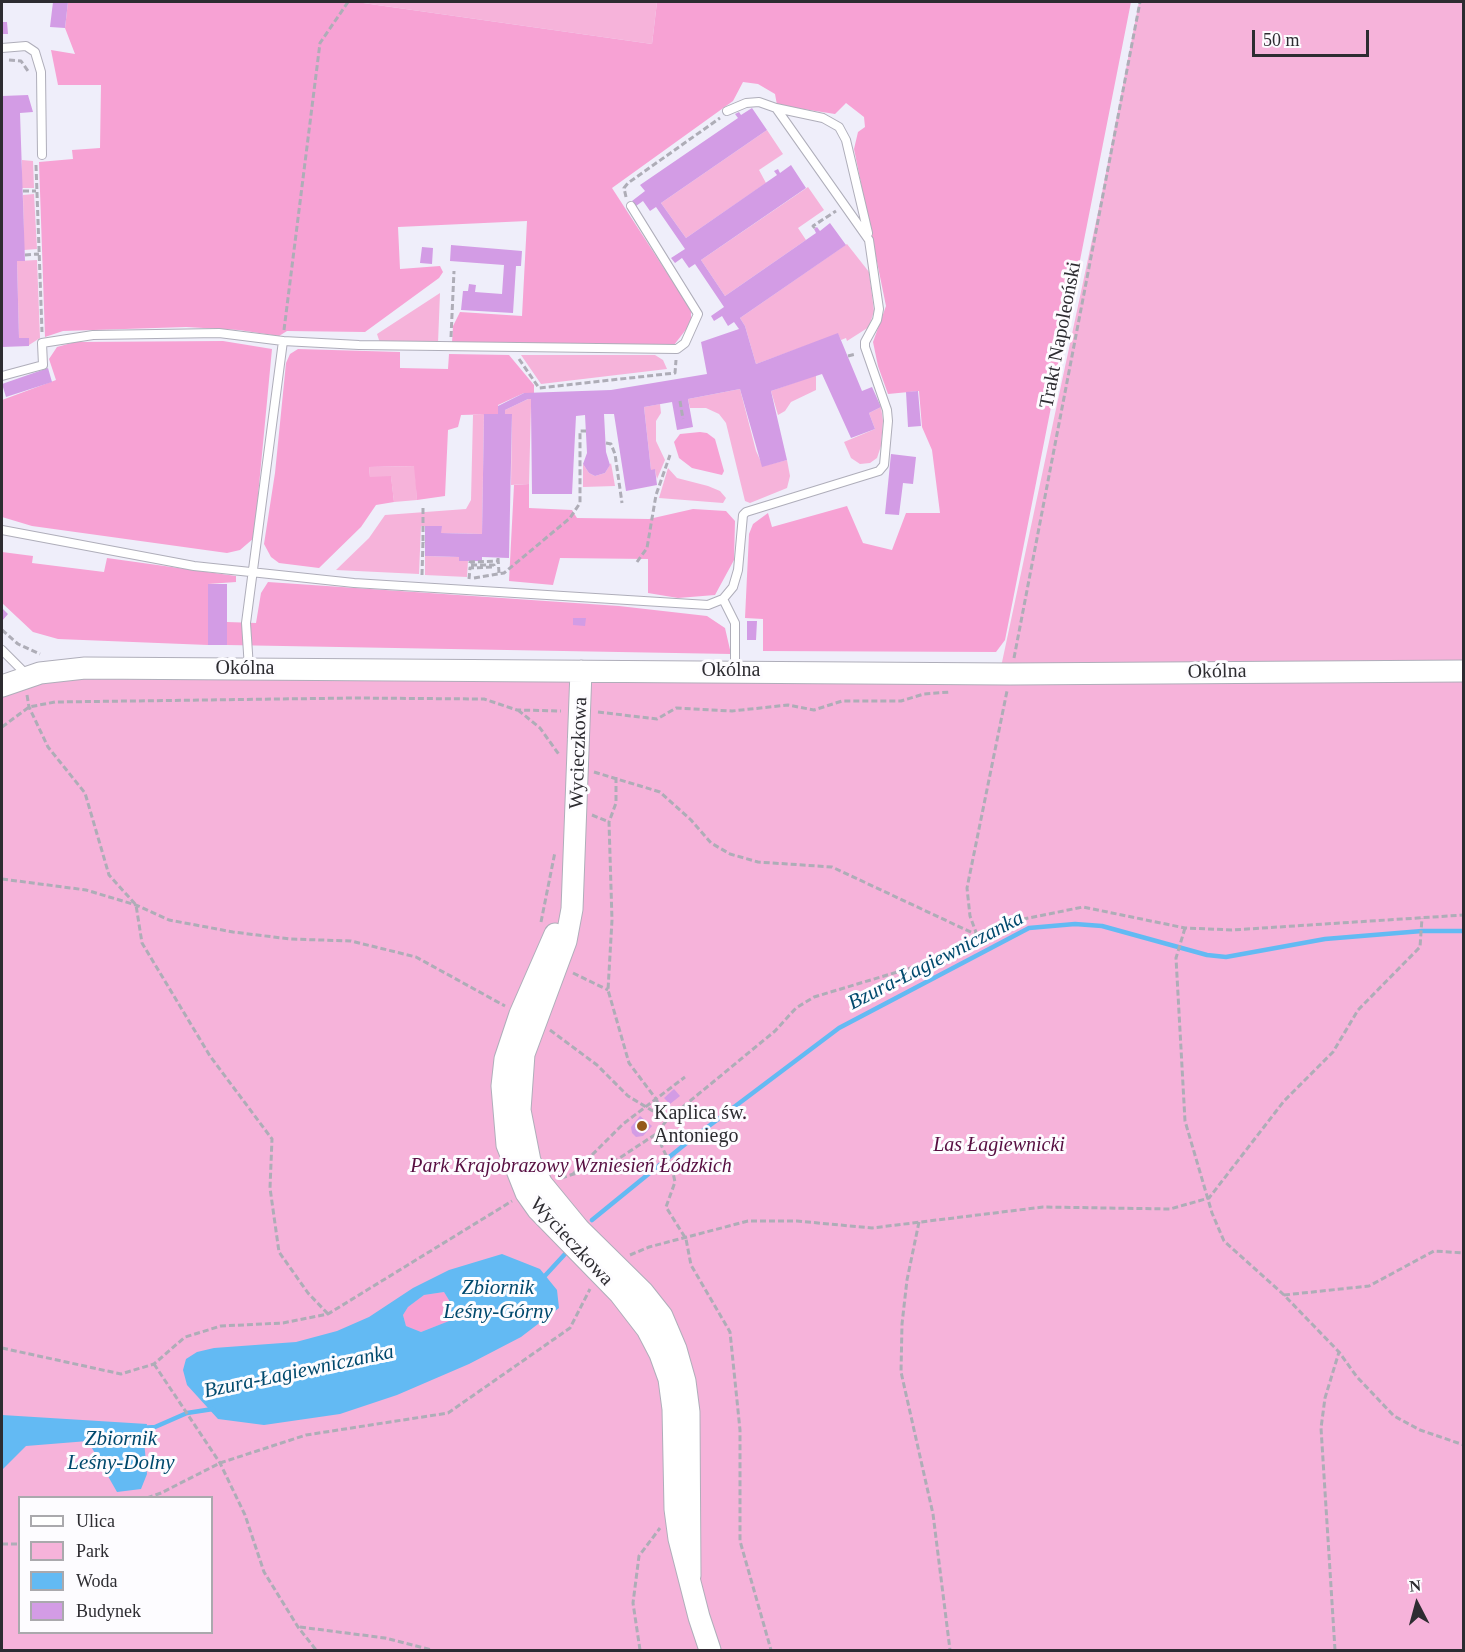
<!DOCTYPE html>
<html>
<head>
<meta charset="utf-8">
<style>
	body { margin:0 }
	#map { position:relative; width:1465px; height:1652px; overflow:hidden; background:#efeefa; font-family:Georgia,serif }
	canvas { display:block }
	.frame { position:absolute; inset:0; border:3px solid #2d2c31; pointer-events:none }
	.legend { position:absolute; left:18px; top:1496px; width:195px; height:138px; box-sizing:border-box; background:#fdfcff; border:2px solid #aaa9ad; margin:0; padding:8px 10px; list-style:none; font-size:18px; color:#2d2c31 }
	.legend li { display:flex; align-items:center; gap:12px; height:30px }
	.legend b { width:30px; border:2px solid #aaa9ad }
	.north { position:absolute; left:1387px; top:1574px; width:60px; height:60px; -webkit-text-stroke:4px #fdfcff; paint-order:stroke; rotate:354deg; font-size:16px; font-weight:700; line-height:24px; text-align:center; color:#2d2c31 }
	.north::after { content:''; display:block; margin:auto; width:21px; height:27px; background:#2d2c31; clip-path:polygon(50% 0,100% 100%,50% 72%,0 100%) }
	.scale { position:absolute; left:1252px; top:30px; width:117px; height:27px; box-sizing:border-box; border:3px solid #2d2c31; border-top:0; padding-left:8px; font-size:18px; line-height:21px; white-space:nowrap; color:#2d2c31; -webkit-text-stroke:4px #fdfcff; paint-order:stroke }
</style>
</head>
<body>
<div id="map">
<canvas width="1465" height="1652"></canvas>
<div class="frame"></div>
<ul class="legend">
<li><b style="height:8px;background:#fff"></b>Ulica</li>
<li><b style="height:16px;background:#f6b3da"></b>Park</li>
<li><b style="height:16px;background:#63baf3"></b>Woda</li>
<li><b style="height:16px;background:#d39ce5"></b>Budynek</li>
</ul>
<div class="north">N</div>
<div class="scale">50 m</div>
</div>
<script>
const c = document.querySelector('canvas').getContext('2d');
c.lineJoin = 'round';
function paint(path, color) {
  c.fillStyle = color;
  c.fill(path, 'evenodd');
}
function poly(rows) {
  const path = new Path2D();
  for (const r of rows) {
    path.moveTo(r[0], r[1]);
    for (let i = 2; i < r.length; i += 2) path.lineTo(r[i], r[i + 1]);
  }
  return path;
}
function trace(path, color, width, dash) {
  c.strokeStyle = color;
  c.lineWidth = width;
  c.lineCap = dash ? 'butt' : 'round';
  c.setLineDash(dash || []);
  c.stroke(path);
}
function write(font, color, halo, rows, align = 'center') {
  c.font = font + ' Georgia,serif';
  c.lineWidth = 6;
  c.setLineDash([]);
  c.textBaseline = 'middle';
  c.strokeStyle = halo;
  c.fillStyle = color;
  for (const [text, x, y, turn = 0] of rows) {
    c.save();
    c.translate(x, y);
    c.rotate((+turn || 0) * Math.PI / 180);
    c.textAlign = isNaN(turn) ? turn : align;
    if (halo) c.strokeText(text, 0, 0);
    c.fillText(text, 0, 0);
    c.restore();
  }
}
paint(poly([
	[356,2,657,2,652,44],
	[1139,2,1463,2,1463,1650,2,1650,2,696,18,682,57,679,998,681,1101,198],
	[20,1498,212,1498,212,1632,20,1632],
	[767,130,783,154,759,170,766,183,686,238,661,203],
	[22,160,33,161,34,188,22,188],
	[808,187,824,210,798,228,806,240,725,296,701,260],
	[34,194,37,249,24,250,23,195],
	[847,244,869,272,874,311,869,327,847,341,846,338,841,340,838,334,756,364,745,326,740,318],
	[37,260,40,338,29,345,29,338,19,338,17,261],
	[440,293,438,343,380,343,377,334],
	[521,355,655,355,663,360,667,369,541,384],
	[816,375,816,390,791,402,785,411,778,415,771,391],
	[740,389,756,451,763,466,787,460,790,476,787,488,750,503,745,501,726,423,719,414,706,408,690,408,688,399],
	[528,399,531,399,531,406,529,484,511,485,512,415,505,414,505,410],
	[660,404,661,413,656,421,656,441,665,460,657,479,655,470,651,470,644,407],
	[881,407,883,421,881,446,877,458,870,463,860,464,851,458,844,442,875,429,869,413],
	[484,414,482,534,441,533,441,526,421,526,419,574,336,570,369,538,385,515,466,509,471,500,473,415],
	[611,463,615,486,583,487,583,464,589,473,595,476,605,473],
	[415,466,417,500,394,502,391,477,370,477,369,467],
	[668,468,677,478,708,486,720,491,726,498,723,503,659,498],
	[425,556,459,557,460,561,468,561,467,577,425,575]
]), '#f6b3da');
paint(poly([
	[68,2,356,2,652,44,657,2,1131,2,1005,640,996,652,763,651,763,619,745,618,749,534,753,524,768,513,772,527,847,506,863,543,892,550,906,513,940,513,932,450,922,427,919,391,888,394,878,366,873,342,886,306,854,149,858,132,865,127,864,117,846,103,835,114,777,105,775,94,758,84,743,82,733,101,612,188,691,310,691,323,674,345,452,343,453,326,460,312,522,316,527,221,398,227,400,269,440,266,443,272,439,278,365,332,287,331,279,336,239,330,186,327,63,331,45,337,39,162,73,159,72,150,100,148,101,85,58,85,51,50,75,54,65,28],
	[223,341,272,349,254,538,240,550,227,553,32,526,2,517,2,400,56,380,49,359,57,347,75,342],
	[298,349,400,352,400,368,448,369,449,354,509,355,534,385,534,393,524,393,498,405,498,414,461,415,458,427,448,430,445,496,417,500,414,466,369,467,370,477,391,476,394,502,376,505,361,527,319,568,279,563,271,557,264,544,275,473,286,363,290,354],
	[700,432,707,433,715,439,724,471,722,475,692,468,679,458,674,442,680,434],
	[529,484,529,508,572,510,577,518,649,519,693,509,726,511,735,521,734,560,715,595,678,598,648,593,648,559,560,558,553,585,509,581,514,485],
	[2,552,33,556,32,563,104,572,107,558,236,576,236,582,208,584,208,645,58,639,33,632,2,603],
	[268,582,619,606,707,616,725,628,731,654,227,645,227,622,256,623,261,593],
	[444,1292,452,1305,449,1321,421,1332,406,1326,403,1315,408,1307,424,1295]
]), '#f7a2d4');
paint(poly([
	[502,1254,540,1269,557,1290,559,1308,521,1337,469,1364,397,1395,340,1414,264,1425,218,1419,187,1385,183,1370,186,1359,197,1352,214,1348,296,1342,337,1331,369,1317,413,1288,449,1270],
	[444,1292,452,1305,449,1321,421,1332,406,1326,403,1315,408,1307,424,1295],
	[2,1415,147,1424,144,1440,147,1474,141,1489,117,1492,88,1441,26,1446,2,1470]
]), '#63baf3');
trace(poly([
	[592,1220,689,1141,839,1028,1029,928,1075,924,1102,926,1207,955,1226,957,1325,939,1422,931,1464,931],
	[542,1279,565,1254],
	[141,1428,155,1427,187,1413,213,1409]
]), '#63baf3', 4.5);
paint(poly([
	[53,2,68,2,65,28,50,27],
	[2,22,7,22,8,34,2,34],
	[28,95,33,112,20,113,25,261,17,261,19,338,29,338,29,346,2,347,2,96],
	[752,108,767,130,661,203,686,238,777,175,774,171,778,169,780,173,791,165,806,188,701,260,725,296,816,233,814,229,817,227,820,231,830,223,846,245,740,318,745,326,756,364,838,333,862,391,872,387,881,407,869,413,875,429,851,438,822,374,771,391,787,460,762,467,740,389,688,399,693,427,677,430,672,402,644,407,651,470,655,469,657,485,626,491,614,414,604,414,606,452,610,465,605,473,595,476,589,473,583,464,587,453,585,415,576,416,572,494,532,494,531,406,531,399,528,399,505,410,505,414,512,414,509,558,482,557,482,561,459,561,459,557,425,556,425,526,442,526,441,533,482,534,484,414,498,414,498,406,524,393,611,390,707,374,701,342,739,329,734,322,728,326,722,316,714,321,711,316,724,307,695,264,689,268,682,258,675,263,671,258,685,249,656,207,650,211,643,201,636,206,632,201,645,191,640,185,738,118,735,114,739,112,741,115],
	[451,245,522,251,521,266,516,266,513,313,461,310,463,291,468,291,469,284,476,285,475,292,502,294,504,265,450,261],
	[422,247,433,248,432,264,420,263],
	[48,368,52,382,6,397,2,384],
	[918,391,921,426,908,427,906,392],
	[891,454,916,457,913,484,903,483,899,515,885,514],
	[208,584,227,584,227,645,208,645],
	[2,608,8,614,2,621],
	[573,618,586,618,585,626,573,625],
	[747,621,757,621,756,640,747,640],
	[674,1089,680,1096,670,1104,664,1098],
	[640,1116,652,1126,643,1136,636,1137,632,1133,631,1127]
]), '#d39ce5');
const service = poly([
	[2,48,26,46,35,52,41,72,42,155],
	[776,108,823,118,839,127,846,140,868,233],
	[2,376,43,365,42,343,93,335,219,333,283,341,359,345,677,349,685,343,698,314,631,206],
	[2,530,194,566,354,583,708,605,723,599,733,587,738,570,743,515,746,512,879,471,884,465,888,421,887,410,865,347,865,342,877,320,879,309,869,240,776,108,759,102,746,103,727,111],
	[723,599,735,623,735,671],
	[2,650,28,676],
	[249,668,246,623,283,341]
]);
const tertiary = poly([
	[581,671,572,909,566,941,524,1054,520,1110,530,1161,542,1184,579,1229,643,1292,662,1316,676,1349,685,1381,689,1412,690,1576],
	[2,686,40,673,85,668,1010,674,1464,671],
	[555,934,520,1014,505,1059,502,1086,507,1145,526,1193,538,1210,620,1294,647,1329,660,1354,669,1379,673,1409,675,1509,679,1539,699,1617,710,1650]
]);
trace(service, '#afaeba', 10);
trace(tertiary, '#afaeba', 23);
trace(poly([
	[9,60,21,61,28,71],
	[36,165,42,332],
	[23,191,36,191],
	[626,197,624,188,628,183,720,118],
	[815,228,813,226,836,211],
	[25,255,39,254],
	[284,330,320,43,348,2],
	[451,337,454,271],
	[848,356,856,354],
	[519,359,539,388,675,373,676,360],
	[680,401,683,419],
	[606,443,611,444,615,454,622,503],
	[423,541,423,507],
	[498,558,499,573],
	[637,562,647,548,656,495,670,455],
	[422,575,423,541,425,542],
	[474,578,504,573,570,518,580,503,580,431,586,431],
	[469,579,470,568,494,567,494,565,470,565,470,562,499,561],
	[2,630,18,644,40,654],
	[1014,658,1140,2],
	[27,695,29,707,48,747,85,793,109,875,136,905,142,943,210,1056,272,1139,270,1188,279,1252,308,1293,328,1314],
	[518,710,540,728,560,756],
	[598,712,657,719,676,708,732,711,788,705,814,710,842,701,901,701,924,694,950,692],
	[2,727,29,707,55,702,354,698,484,699,517,710,561,711],
	[594,772,660,792,691,820,711,843,730,854,758,862,832,867,977,935],
	[616,777,616,803,609,822,612,920,608,990,629,1063,656,1099,667,1120],
	[592,815,609,822],
	[2,879,86,890,136,905,169,920,233,932,290,939,351,941,416,957,505,1006],
	[541,922,555,852],
	[1185,928,1176,958,1185,1121,1212,1213,1224,1241,1284,1295,1339,1352,1357,1377,1394,1416,1420,1430,1464,1445],
	[977,935,970,916,967,888,1007,691],
	[573,973,608,990],
	[550,1030,597,1065,628,1096,666,1119],
	[656,1134,672,1168,675,1182,666,1207,686,1239,691,1265,730,1332,740,1430,740,1541,771,1650],
	[573,1174,623,1124,685,1077],
	[561,1178,615,1161,656,1134,667,1120,775,1031,796,1008,814,997,944,958,977,935,1004,923,1083,907,1185,928,1232,930,1464,915],
	[919,1222,907,1280,902,1324,901,1372,933,1514,950,1650],
	[630,1255,649,1247,748,1221,797,1221,872,1228,1043,1207,1170,1209,1209,1198,1284,1101,1333,1052,1358,1010,1420,947,1422,918],
	[1284,1295,1369,1286,1434,1251,1464,1253],
	[2,1348,121,1374,154,1364,185,1337,221,1326,283,1323,328,1314,512,1201],
	[154,1364,220,1463,245,1515,264,1572,298,1627,316,1650],
	[147,1498,161,1493,220,1463,306,1435,448,1413,570,1328,590,1289],
	[2,1544,20,1544],
	[300,1627,385,1638,432,1650],
	[640,1650,633,1603,639,1556,660,1528],
	[1335,1650,1321,1428,1325,1398,1339,1352]
]), '#aeadb7', 3, [6, 3]);
trace(service, '#fff', 8);
trace(tertiary, '#fff', 21);
for (const [x, y, r, color] of [
	[642,1126,6,"#955a1b"]
]) {
  const dot = new Path2D();
  dot.arc(x, y, r, 0, 2 * Math.PI);
  c.fillStyle = color;
  c.fill(dot);
  trace(dot, '#fdfcff', 2);
}
write('20px', '#2d2c31', '#fdfcff', [
	["Trakt Napoleoński",1061,335,-79],
	["Okólna",245,669],
	["Okólna",731,671],
	["Okólna",1217,672,-1],
	["Wycieczkowa",579,753,-88],
	["Wycieczkowa",571,1242,47]
]);
write('20px', '#2d2c31', '#fdfcff', [
	["Kaplica św.",654,1114],
	["Antoniego",654,1137]
], 'left');
write('italic 20px', '#570e41', '#fdfcff', [
	["Las Łagiewnicki",999,1146],
	["Park Krajobrazowy Wzniesień Łódzkich",571,1167]
]);
write('italic 21px', '#00496d', '#fdfcff', [
	["Bzura-Łagiewniczanka",936,961,-27],
	["Zbiornik",498,1288],
	["Leśny-Górny",498,1312],
	["Bzura-Łagiewniczanka",299,1372,-12],
	["Zbiornik",121,1439],
	["Leśny-Dolny",121,1463]
]);
</script>
</body>
</html>
